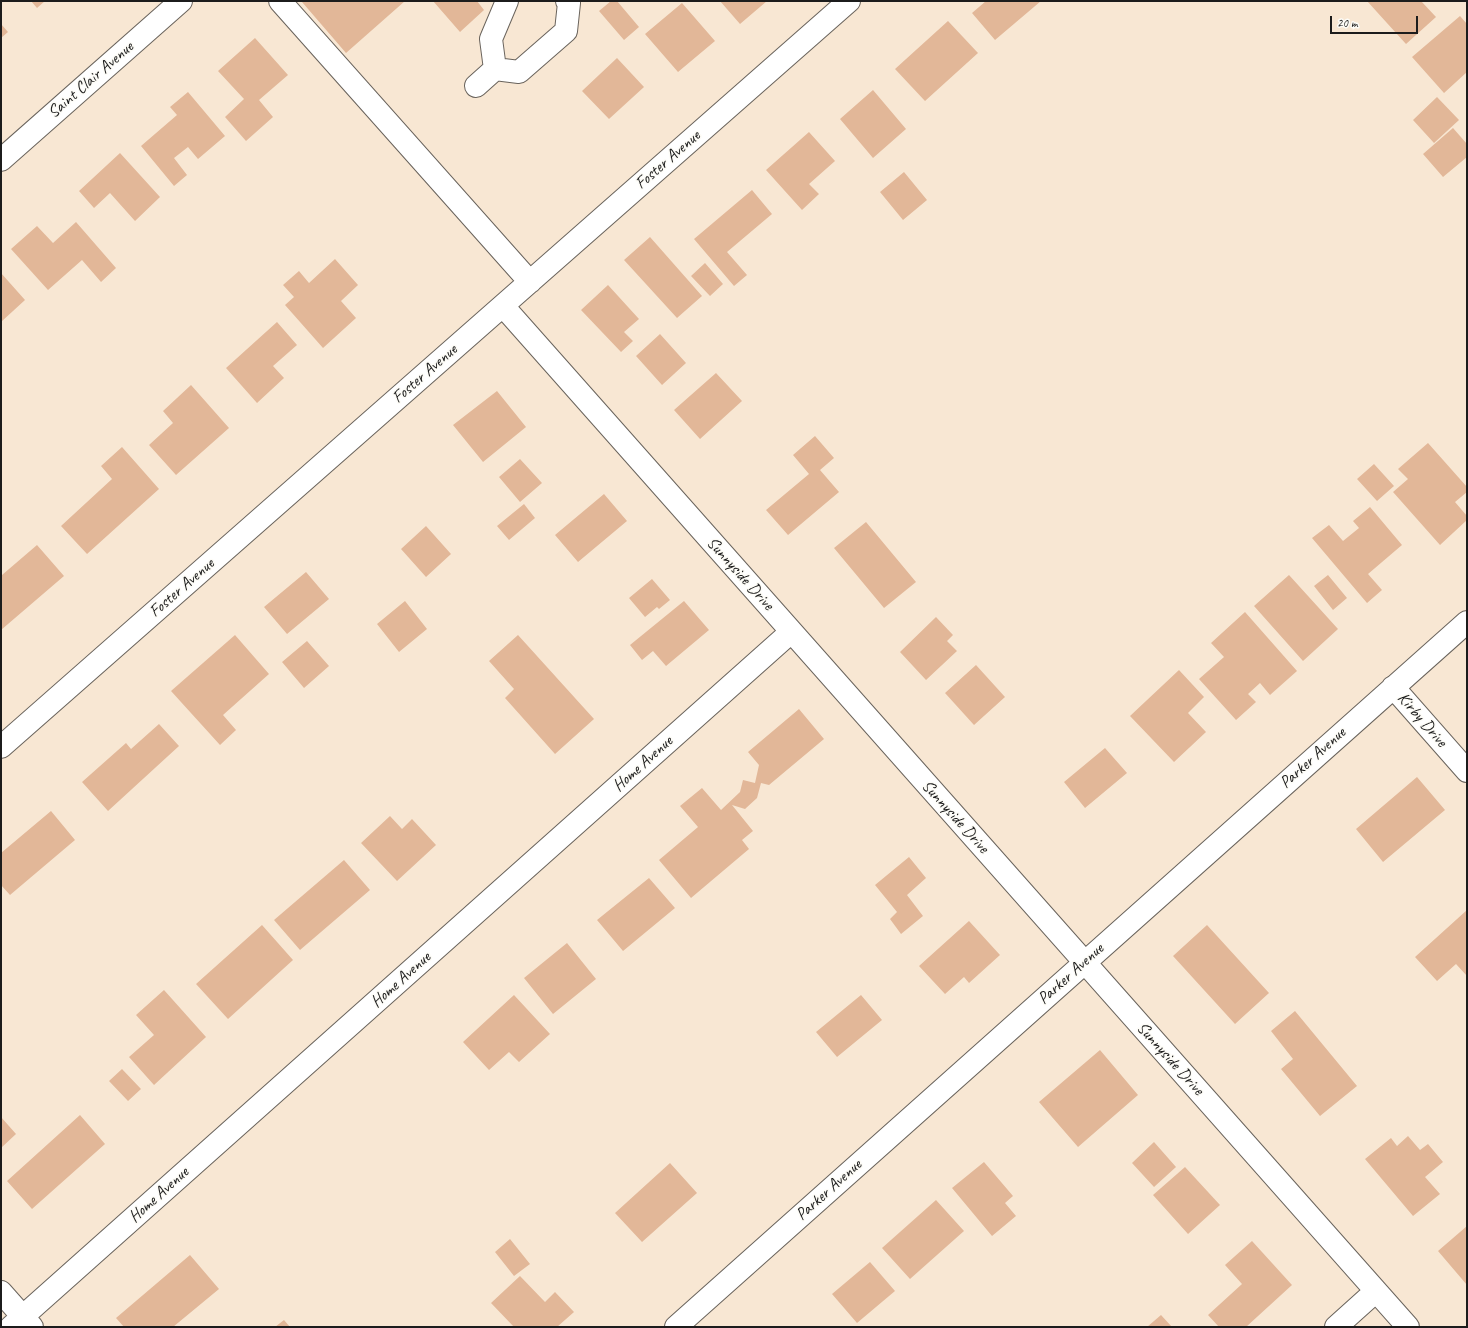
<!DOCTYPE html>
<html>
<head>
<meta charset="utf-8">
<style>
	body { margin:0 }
	#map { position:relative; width:1468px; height:1328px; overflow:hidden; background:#f8e7d3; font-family:Caveat,sans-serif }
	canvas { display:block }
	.frame { position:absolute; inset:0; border:2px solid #1c1c1c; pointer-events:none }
	.scale { position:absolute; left:1330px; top:16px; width:88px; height:18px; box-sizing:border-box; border:2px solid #1c1c1c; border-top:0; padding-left:5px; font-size:12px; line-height:14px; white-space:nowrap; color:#1c1c1c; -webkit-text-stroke:3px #fdfcf7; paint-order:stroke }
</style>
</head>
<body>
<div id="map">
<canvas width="1468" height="1328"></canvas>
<div class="frame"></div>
<div class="scale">20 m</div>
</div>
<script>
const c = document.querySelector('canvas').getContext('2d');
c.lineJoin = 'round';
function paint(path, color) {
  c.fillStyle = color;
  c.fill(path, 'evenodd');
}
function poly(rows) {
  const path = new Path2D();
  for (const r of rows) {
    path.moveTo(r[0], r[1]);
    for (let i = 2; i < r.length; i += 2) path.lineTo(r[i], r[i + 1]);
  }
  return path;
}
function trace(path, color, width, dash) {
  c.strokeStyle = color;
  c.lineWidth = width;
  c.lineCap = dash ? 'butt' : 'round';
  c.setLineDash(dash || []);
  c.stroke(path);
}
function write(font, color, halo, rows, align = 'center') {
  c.font = font + ' Caveat,sans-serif';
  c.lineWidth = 3;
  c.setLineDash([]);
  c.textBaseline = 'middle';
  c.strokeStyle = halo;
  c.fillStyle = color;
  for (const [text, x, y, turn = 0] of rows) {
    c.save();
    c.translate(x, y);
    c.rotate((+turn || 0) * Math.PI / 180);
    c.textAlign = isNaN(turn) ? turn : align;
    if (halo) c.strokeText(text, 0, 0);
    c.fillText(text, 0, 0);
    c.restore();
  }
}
paint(poly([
	[31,1,45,1,37,8],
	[303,1,405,1,346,53,302,2],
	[433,1,477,1,484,10,460,32],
	[611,1,617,1,639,27,624,40,599,11],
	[720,1,767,1,740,24],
	[986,1,1041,1,995,40,972,13],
	[1367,1,1421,1,1436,17,1406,44],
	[682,3,715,41,678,72,645,34],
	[1460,16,1467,24,1467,72,1444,93,1412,57],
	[948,21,978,53,925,101,895,69],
	[1,24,8,32,1,38],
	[255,38,288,75,259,100,273,117,246,141,225,117,244,99,218,71],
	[617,58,644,87,609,119,582,91],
	[873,90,906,129,873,158,840,119],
	[188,92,225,136,198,159,188,147,174,158,187,175,174,186,141,146,177,115,170,107],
	[1437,97,1459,120,1434,143,1413,120],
	[1453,128,1467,144,1467,157,1443,177,1423,154],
	[809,132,835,161,809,184,819,194,802,210,766,170],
	[120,153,160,197,135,221,110,193,94,208,79,191],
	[904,172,927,200,903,220,880,192],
	[752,190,772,214,727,252,747,275,734,286,694,239],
	[76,222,116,268,101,282,82,260,48,290,11,249,37,226,53,243],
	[650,237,702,296,677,318,624,260],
	[335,259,358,285,341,301,356,318,323,348,285,305,294,297,283,285,299,271,309,283],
	[705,263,723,284,710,296,691,276],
	[1,273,25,300,1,322],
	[608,285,639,319,624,332,633,341,621,352,581,310],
	[277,322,297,345,273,366,284,378,257,403,226,368],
	[660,334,686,363,662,385,636,356],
	[716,373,742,401,700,439,674,410],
	[191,385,229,428,176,475,149,445,173,423,163,411],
	[497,391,526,427,483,462,453,425],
	[815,436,834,458,820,470,839,492,788,535,766,510,809,474,793,455],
	[1428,443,1467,487,1467,492,1455,502,1467,516,1467,520,1440,545,1393,492,1408,479,1398,469],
	[122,447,159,489,87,554,61,526,112,479,101,466],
	[520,459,542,483,520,502,499,477],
	[1374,464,1394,486,1377,501,1357,479],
	[604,494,627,521,578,562,555,535],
	[524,504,535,518,509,540,497,526],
	[1370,507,1402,545,1368,574,1382,590,1367,603,1312,538,1329,525,1343,541,1359,528,1353,521],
	[866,522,916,582,884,608,834,548],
	[426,526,451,554,426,577,401,549],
	[37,545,64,576,1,630,1,573,2,575],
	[306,572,329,599,287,634,264,607],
	[1289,575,1338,629,1303,661,1254,606],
	[1328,575,1347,598,1333,610,1314,586],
	[652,579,670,600,659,609,657,607,645,617,629,598],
	[405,601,427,629,399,652,377,624],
	[684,601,709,630,666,666,653,651,642,660,630,645],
	[1245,612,1297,671,1270,695,1260,683,1248,694,1256,702,1236,720,1199,679,1224,657,1211,643],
	[936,617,953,635,947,641,957,651,926,680,900,652],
	[235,635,269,674,223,715,236,730,220,745,171,691],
	[518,635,594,719,555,754,505,698,514,689,489,661],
	[307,641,329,666,304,688,282,662],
	[976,665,1005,697,974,725,945,693],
	[1179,670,1204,697,1188,713,1206,732,1174,762,1130,716],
	[799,709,824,739,769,785,761,783,757,798,745,809,732,805,753,831,742,840,749,849,691,898,659,860,698,827,680,806,702,788,721,810,740,792,743,780,755,783,759,765,748,752],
	[159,724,179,746,108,811,82,782,126,743,131,749],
	[1105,748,1127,773,1085,808,1064,782],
	[1417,777,1445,810,1383,862,1356,829],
	[51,811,75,840,10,895,1,885,1,853],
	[390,816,402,829,412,819,436,845,397,881,361,843],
	[909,857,926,878,907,895,923,916,901,934,890,919,897,912,875,885],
	[344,860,370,890,300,950,274,920],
	[649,878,675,908,623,951,597,920],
	[1467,910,1467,976,1456,964,1437,981,1415,957],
	[969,921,1000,955,969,983,964,977,945,994,919,966],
	[262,925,293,960,228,1019,196,984],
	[1207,925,1269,993,1235,1024,1173,956],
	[567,943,596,979,553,1014,524,978],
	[164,990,206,1037,154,1085,129,1057,154,1035,136,1015],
	[514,995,550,1034,519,1062,509,1052,489,1070,463,1042],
	[861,995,882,1020,837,1057,816,1032],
	[1295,1011,1357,1086,1320,1116,1281,1069,1293,1059,1271,1031],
	[1100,1050,1138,1095,1078,1147,1039,1102],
	[122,1069,141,1089,128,1101,109,1081],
	[80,1115,105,1144,32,1209,7,1181],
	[1,1117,16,1134,1,1148],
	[1408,1136,1420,1150,1428,1144,1443,1162,1425,1177,1440,1194,1413,1216,1365,1159,1391,1138,1397,1146],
	[1154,1142,1176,1167,1154,1187,1132,1163],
	[984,1162,1013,1196,1005,1203,1016,1216,992,1236,952,1188],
	[670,1163,697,1193,642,1242,615,1213],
	[1185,1167,1220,1205,1188,1234,1153,1195],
	[936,1200,964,1231,910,1279,882,1248],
	[1467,1226,1467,1285,1438,1251],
	[510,1239,530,1264,514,1276,495,1252],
	[1252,1241,1292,1285,1246,1327,1219,1327,1208,1315,1242,1284,1225,1265],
	[190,1255,219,1289,173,1327,124,1327,116,1318],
	[870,1262,895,1291,857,1323,832,1294],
	[520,1276,545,1302,555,1292,574,1312,557,1327,514,1327,491,1303],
	[1161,1315,1172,1327,1147,1327],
	[284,1320,290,1327,275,1327]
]), '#e2b798');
const minor = poly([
	[280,1,530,282],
	[495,69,491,39,507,1],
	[476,86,495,69,519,72,566,31,569,3,567,1],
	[1,160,181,1],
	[503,306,1408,1327],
	[1393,687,1467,771],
	[1,747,849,1],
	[1,1292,32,1327],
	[11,1327,791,632],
	[676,1327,1467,622],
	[1336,1327,1376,1291]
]);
trace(minor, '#69635c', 24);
trace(minor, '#fff', 22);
write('17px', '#1c1c1c', '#fdfcf7', [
	["Saint Clair Avenue",91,80,-41],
	["Foster Avenue",668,160,-41],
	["Foster Avenue",425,374,-41],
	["Sunnyside Drive",740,574,48],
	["Foster Avenue",182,588,-41],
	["Kirby Drive",1422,720,49],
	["Parker Avenue",1313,758,-42],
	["Home Avenue",643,764,-42],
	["Sunnyside Drive",955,817,48],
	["Parker Avenue",1071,974,-42],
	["Home Avenue",401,980,-42],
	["Sunnyside Drive",1170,1059,48],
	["Parker Avenue",829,1190,-42],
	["Home Avenue",159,1195,-42]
]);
</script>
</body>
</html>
